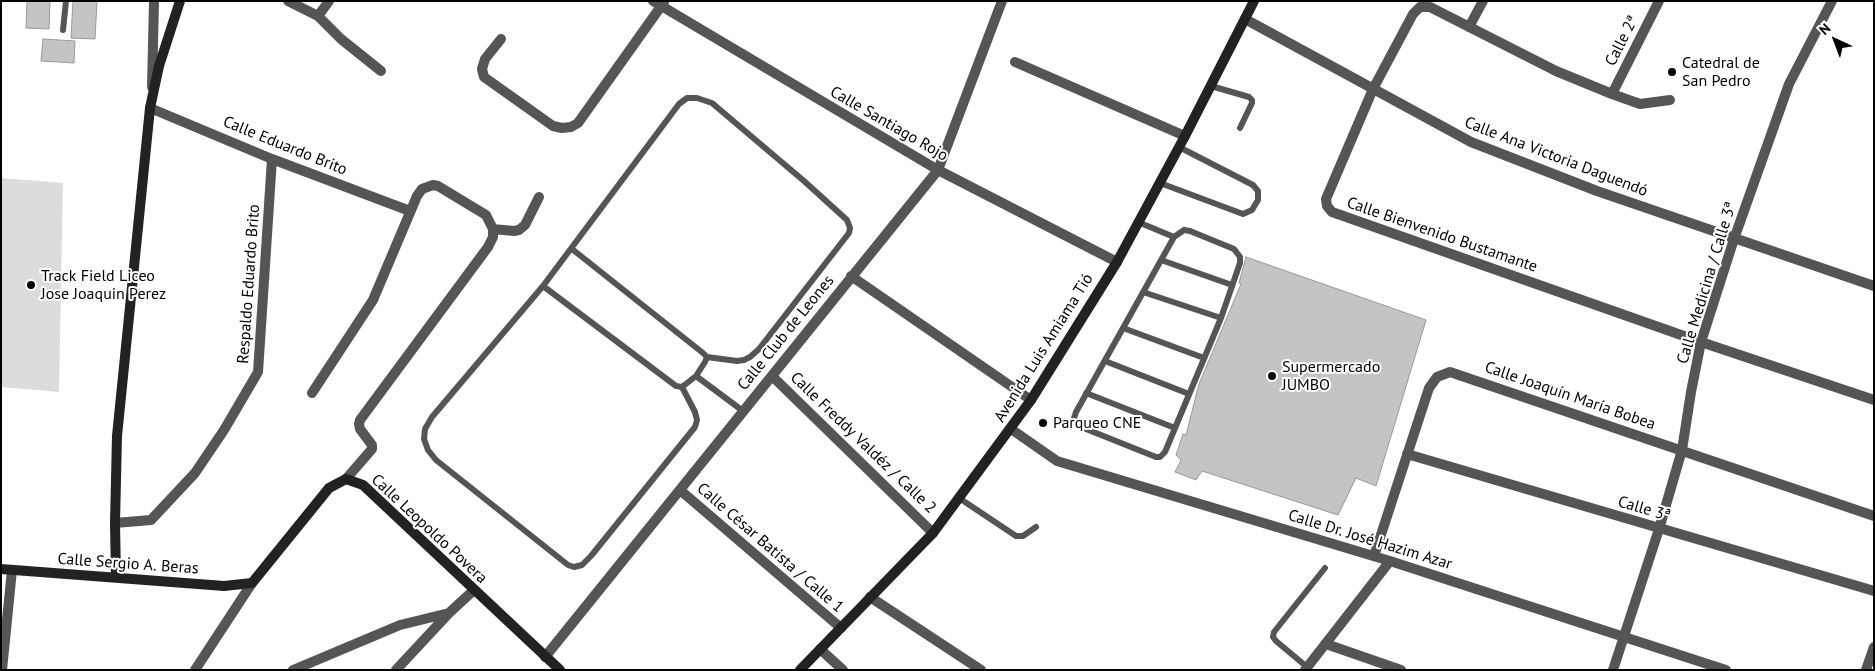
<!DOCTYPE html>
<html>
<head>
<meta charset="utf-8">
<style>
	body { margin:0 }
	#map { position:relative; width:1875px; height:671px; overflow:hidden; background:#fff; font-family:"PT Sans",sans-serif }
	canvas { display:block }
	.frame { position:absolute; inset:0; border:2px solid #000; pointer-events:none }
	.north { position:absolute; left:1810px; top:15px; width:50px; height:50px; -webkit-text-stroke:4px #fff; paint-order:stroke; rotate:317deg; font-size:14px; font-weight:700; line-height:20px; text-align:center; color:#000 }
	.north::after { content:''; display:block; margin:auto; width:18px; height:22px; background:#000; clip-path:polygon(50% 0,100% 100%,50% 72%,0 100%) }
</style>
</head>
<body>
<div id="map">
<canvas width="1875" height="671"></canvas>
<div class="frame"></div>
<div class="north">N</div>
</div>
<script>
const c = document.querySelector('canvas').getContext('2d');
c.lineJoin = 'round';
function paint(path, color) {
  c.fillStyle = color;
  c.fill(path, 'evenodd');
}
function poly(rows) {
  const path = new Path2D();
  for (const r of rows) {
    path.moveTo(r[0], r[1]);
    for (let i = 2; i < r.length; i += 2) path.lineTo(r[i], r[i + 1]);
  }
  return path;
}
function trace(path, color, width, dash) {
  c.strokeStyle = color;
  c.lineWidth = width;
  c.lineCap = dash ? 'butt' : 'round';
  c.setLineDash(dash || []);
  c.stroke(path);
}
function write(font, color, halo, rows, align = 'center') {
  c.font = font + ' "PT Sans",sans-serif';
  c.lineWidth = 4;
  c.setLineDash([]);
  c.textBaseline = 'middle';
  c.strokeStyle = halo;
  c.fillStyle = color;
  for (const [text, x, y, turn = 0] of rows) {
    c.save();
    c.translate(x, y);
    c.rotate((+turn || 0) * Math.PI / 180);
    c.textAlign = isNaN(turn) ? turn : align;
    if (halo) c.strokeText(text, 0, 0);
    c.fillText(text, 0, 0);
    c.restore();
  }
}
paint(poly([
	[1,178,63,183,59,392,1,387]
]), '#dcdcdc');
const building = poly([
	[27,1,50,1,49,29,26,28,27,1],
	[73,1,97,1,95,39,71,38,73,1],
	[43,39,75,41,74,63,41,61,43,39],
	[1246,257,1426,320,1376,486,1356,478,1338,515,1202,471,1196,480,1175,472,1181,460,1176,455,1183,434,1186,435,1199,384,1241,284,1239,283,1246,257]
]);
paint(building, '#c4c4c4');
trace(building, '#999', 1);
trace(poly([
	[63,30,66,1],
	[1211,86,1249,97,1252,100,1252,103,1240,128],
	[1160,183,1243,214,1252,210,1258,200,1258,191,1253,185,1179,147],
	[1138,222,1174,237],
	[1184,230,1190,231,1234,249,1240,257,1240,263,1221,318,1165,452,1160,457,1156,457,1081,427,1076,423,1074,418,1076,412,1174,237,1184,230],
	[1161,260,1232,285],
	[543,286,676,386,682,387,696,376,705,362,707,357,703,353,572,249],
	[1143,292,1221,318],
	[1123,328,1204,358],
	[1105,361,1189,394],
	[696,376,743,411],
	[682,387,695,412,697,420,695,427,591,556,582,565,574,567,568,565,436,460,428,450,424,439,425,429,432,417,543,286,679,104,687,98,697,98,712,103,804,181,847,220,850,228,849,233,759,349,750,357,744,360,737,361,707,357],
	[1086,393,1175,428],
	[959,498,1016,536,1023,536,1036,527],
	[1307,667,1276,641,1273,637,1274,632,1325,568]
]), '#555', 6);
trace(poly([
	[288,1,318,16,341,39,381,71],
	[653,1,938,170,1117,262],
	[318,16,329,1],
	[1245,19,1471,142,1597,191,1874,286],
	[1469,27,1483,1],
	[501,39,485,59,482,69,484,77,553,126,562,128,571,127,578,123,664,2],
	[1015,62,1185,136],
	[152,87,154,1],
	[1612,94,1659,1],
	[1670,100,1640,104,1612,94,1556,71,1430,7,1420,7,1413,14,1373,89,1326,199,1327,206,1332,212,1701,342,1874,400],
	[150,108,272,159,410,211],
	[493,229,514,231,519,230,525,225,539,197],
	[851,276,1031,400],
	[772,376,933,533],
	[312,393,373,300,417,196,422,189,433,185,438,186,486,215,493,229,493,237,488,247,360,420,359,424,360,429,372,445,372,449,346,479],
	[1011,429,1057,461,1390,561,1726,670],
	[1407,454,1874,591],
	[680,490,841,628],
	[115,523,151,520,195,473,224,430,258,372,272,159],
	[1374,556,1429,388,1437,377,1450,372,1874,516],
	[870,597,981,670],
	[1326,644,1401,670],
	[820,649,843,670],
	[545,657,938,170,1002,1],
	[2,670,12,570],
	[195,670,252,583],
	[293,670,400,625,449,613],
	[396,670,449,613,474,590],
	[1305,670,1390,561],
	[1613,670,1659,529,1682,450,1691,392,1701,342,1734,239,1789,84,1832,1],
	[1866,670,1874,647]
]), '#555', 10);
trace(poly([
	[1,569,224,586,252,583,329,488,346,479,363,485,560,670],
	[116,577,115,523,117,436,150,108,159,66,180,1],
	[800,670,933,533,1031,400,1117,262,1185,136,1254,1]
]), '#222', 10);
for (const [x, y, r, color] of [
	[1672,72,5,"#000"],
	[31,285,5,"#000"],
	[1272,376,5,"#000"],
	[1043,423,5,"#000"]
]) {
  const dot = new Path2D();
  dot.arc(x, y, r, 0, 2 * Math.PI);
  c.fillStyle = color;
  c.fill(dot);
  trace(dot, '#fff', 2);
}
write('16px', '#000', '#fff', [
	["Calle 2ª",1622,41,-63],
	["Calle Santiago Rojo",889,124,30],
	["Calle Eduardo Brito",285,146,22],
	["Calle Ana Victoria Daguendó",1556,157,21],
	["Calle Bienvenido Bustamante",1442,235,19],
	["Calle Medicina / Calle 3ª",1707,283,-73],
	["Respaldo Eduardo Brito",249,284,-86],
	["Calle Club de Leones",786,333,-51],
	["Avenida Luis Amiama Tió",1044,348,-58],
	["Calle Joaquín María Bobea",1570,396,19],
	["Calle Freddy Valdéz / Calle 2",863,443,44],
	["Calle 3ª",1644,509,16],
	["Calle Leopoldo Povera",429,529,43],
	["Calle Dr. José Hazim Azar",1370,540,17],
	["Calle César Batista / Calle 1",770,548,41],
	["Calle Sergio A. Beras",128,564,4]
]);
write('16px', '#000', '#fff', [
	["Catedral de",1682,63],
	["San Pedro",1682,81],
	["Track Field Liceo",41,276],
	["Jose Joaquin Perez",41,294],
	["Supermercado",1282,367],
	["JUMBO",1282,385],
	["Parqueo CNE",1053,423]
], 'left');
</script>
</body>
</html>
